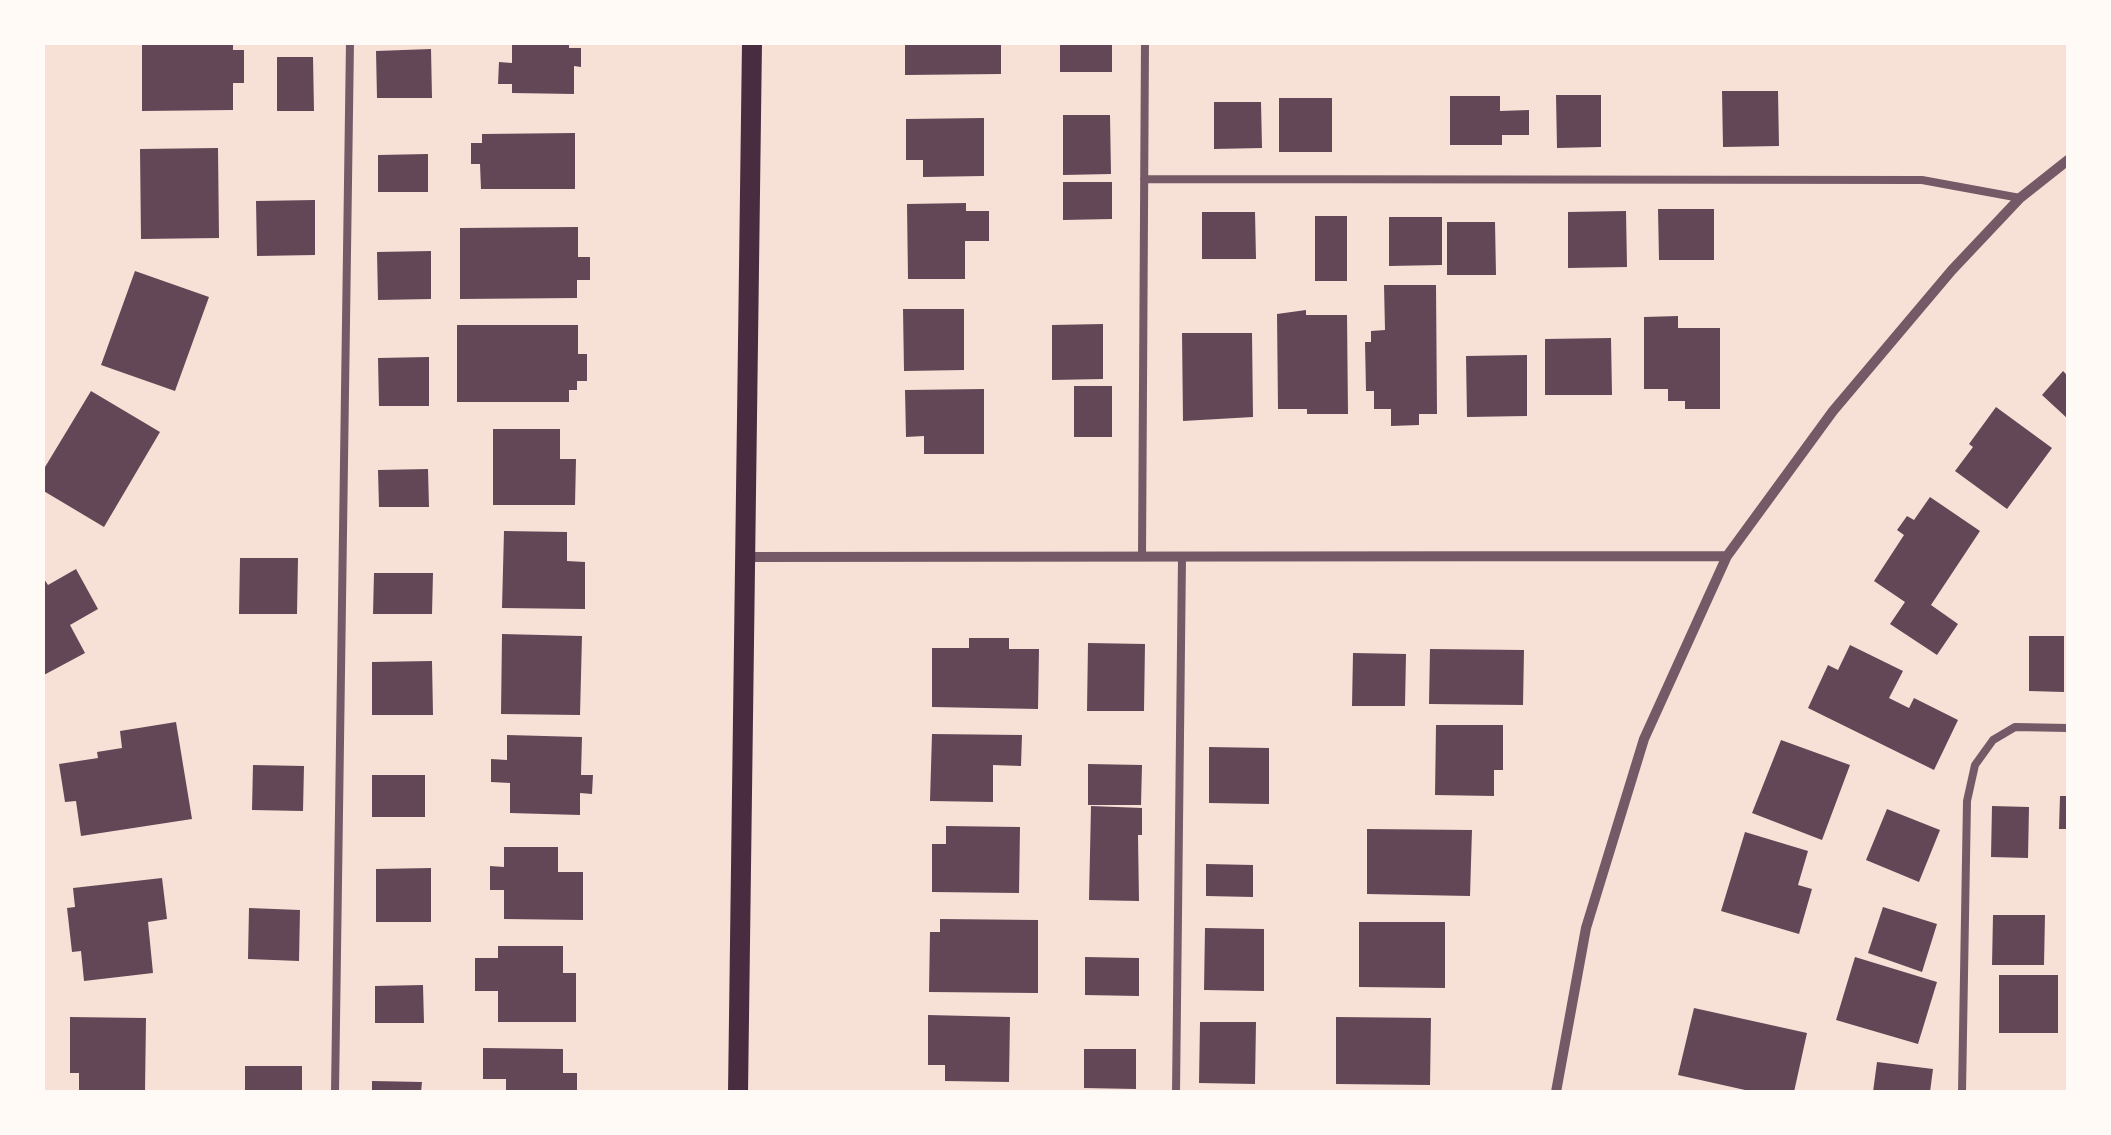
<!DOCTYPE html>
<html>
<head>
<meta charset="utf-8">
<style>
	body { margin:0 }
	#map { position:relative; width:2111px; height:1135px; overflow:hidden; background:#f7e1d7; font-family:"Exo 2",sans-serif }
	canvas { display:block }
	.frame { position:absolute; inset:0; border:45px solid #fffaf5; pointer-events:none }
</style>
</head>
<body>
<div id="map">
<canvas width="2111" height="1135"></canvas>
<div class="frame"></div>
</div>
<script>
const c = document.querySelector('canvas').getContext('2d');
c.lineJoin = 'round';
function paint(path, color) {
  c.fillStyle = color;
  c.fill(path, 'evenodd');
}
function poly(rows) {
  const path = new Path2D();
  for (const r of rows) {
    path.moveTo(r[0], r[1]);
    for (let i = 2; i < r.length; i += 2) path.lineTo(r[i], r[i + 1]);
  }
  return path;
}
function trace(path, color, width, dash) {
  c.strokeStyle = color;
  c.lineWidth = width;
  c.lineCap = dash ? 'butt' : 'round';
  c.setLineDash(dash || []);
  c.stroke(path);
}
paint(poly([
	[142,42,233,42,233,50,244,50,244,83,233,83,233,110,142,111],
	[512,42,569,42,569,48,581,48,581,67,574,66,574,94,512,93,512,84,498,84,499,62,512,63],
	[905,42,1001,42,1001,74,905,75],
	[1060,42,1112,42,1112,72,1060,72],
	[431,49,432,98,377,98,376,51],
	[277,57,313,57,314,111,277,111],
	[1722,91,1778,91,1779,146,1723,147],
	[1556,95,1601,95,1601,147,1557,148],
	[1450,96,1500,96,1500,111,1529,110,1529,135,1502,135,1502,145,1450,145],
	[1279,98,1332,98,1332,152,1279,152],
	[1214,102,1261,102,1262,148,1214,149],
	[1063,115,1110,115,1111,174,1063,175],
	[984,118,984,176,923,177,923,160,906,160,906,119],
	[575,133,575,189,481,189,480,164,471,164,471,143,482,143,482,134],
	[218,148,219,238,141,239,140,149],
	[428,154,428,192,378,192,378,155],
	[1063,182,1112,182,1112,219,1063,220],
	[315,200,315,255,257,256,256,201],
	[966,203,966,211,989,211,989,241,965,241,965,279,908,279,907,204],
	[1658,209,1714,209,1714,260,1659,260],
	[1626,211,1627,267,1568,268,1568,212],
	[1202,212,1255,212,1256,259,1202,259],
	[1315,216,1347,216,1347,281,1315,281],
	[1389,217,1442,217,1442,265,1389,266],
	[1447,222,1495,222,1496,275,1447,275],
	[578,227,578,257,590,257,590,280,577,280,577,298,460,299,460,228],
	[431,251,431,299,378,300,377,252],
	[135,271,209,297,175,391,101,365],
	[1384,285,1436,285,1437,414,1419,414,1419,425,1391,426,1391,409,1374,409,1374,391,1366,391,1365,342,1371,342,1371,331,1385,330],
	[903,309,964,309,964,370,904,371],
	[1306,310,1306,315,1347,315,1348,414,1307,414,1307,409,1278,409,1277,314],
	[1678,316,1678,328,1720,328,1720,409,1685,409,1685,401,1668,401,1668,389,1644,389,1644,317],
	[1103,324,1103,379,1052,380,1052,325],
	[457,325,578,325,578,354,587,354,587,381,577,381,577,390,569,390,569,402,457,402],
	[1182,333,1252,333,1253,417,1183,421],
	[1611,338,1612,395,1545,395,1545,339],
	[1527,355,1527,416,1467,417,1466,356],
	[429,357,429,406,379,406,378,358],
	[2063,371,2068,376,2068,419,2042,395],
	[1074,386,1112,386,1112,437,1074,437],
	[984,389,984,454,924,454,924,436,906,437,905,390],
	[91,391,160,432,104,527,42,490,42,472],
	[1996,407,2052,448,2007,509,1955,471,1973,447,1969,444],
	[493,429,560,429,560,459,576,459,575,505,493,505],
	[428,469,429,507,379,507,378,470],
	[1930,497,1980,531,1931,605,1958,624,1937,655,1890,624,1905,602,1874,581,1904,535,1897,530,1907,516,1914,520],
	[504,531,567,532,567,561,585,562,585,609,502,608],
	[240,558,298,558,297,614,239,614],
	[76,569,98,609,70,625,85,653,42,676,42,576,48,585],
	[374,573,433,573,432,614,373,614],
	[502,634,582,636,580,715,501,714],
	[2029,636,2064,636,2064,692,2029,691],
	[969,638,1009,638,1009,649,1039,649,1038,709,932,707,932,648,969,648],
	[1088,643,1145,644,1144,711,1087,711],
	[1850,645,1903,671,1889,698,1909,708,1914,698,1958,720,1934,770,1808,708,1828,665,1838,670],
	[1430,649,1524,650,1523,705,1429,704],
	[1353,653,1406,654,1405,706,1352,706],
	[432,661,433,715,372,715,372,662],
	[176,722,192,819,81,836,76,801,65,802,59,764,98,758,97,752,122,748,120,731],
	[1436,725,1503,725,1503,770,1494,770,1494,796,1435,795],
	[932,734,1022,735,1021,766,993,765,993,802,930,801],
	[507,735,582,737,581,775,593,775,592,794,580,793,580,815,510,813,510,783,491,782,491,759,507,760],
	[1781,740,1850,765,1822,840,1752,813],
	[1209,747,1269,748,1269,804,1209,803],
	[1088,764,1142,765,1141,805,1088,805],
	[253,765,304,766,303,811,252,810],
	[372,775,425,775,425,817,372,817],
	[2060,796,2068,796,2068,829,2059,829],
	[1091,806,1142,808,1142,835,1138,835,1139,901,1089,900],
	[1992,806,2029,807,2028,858,1991,857],
	[1887,809,1940,830,1919,882,1866,860],
	[946,826,1020,827,1019,893,932,892,932,844,946,844],
	[1367,829,1472,830,1470,896,1367,894],
	[1745,832,1808,851,1798,885,1812,889,1799,934,1721,911],
	[504,847,558,847,558,872,583,872,583,920,504,919,504,890,490,890,490,866,504,867],
	[1206,864,1253,865,1253,897,1206,896],
	[431,868,431,922,376,922,376,869],
	[162,878,167,919,148,922,153,973,84,981,81,951,72,952,67,908,75,907,73,888],
	[1883,907,1937,924,1922,972,1868,953],
	[249,908,300,910,299,961,248,959],
	[1993,915,2045,915,2044,965,1992,965],
	[940,919,1038,920,1038,993,929,992,930,932,940,932],
	[1359,922,1445,922,1445,988,1359,987],
	[1205,928,1264,929,1264,991,1204,990],
	[498,946,563,946,563,973,576,973,576,1022,498,1022,498,991,475,991,475,958,498,958],
	[1085,957,1139,958,1139,996,1085,995],
	[1855,957,1937,982,1918,1044,1836,1020],
	[1999,975,2058,975,2058,1033,1999,1033],
	[423,985,424,1023,375,1023,375,986],
	[1694,1008,1807,1033,1794,1092,1754,1092,1678,1075],
	[928,1015,1010,1017,1009,1082,945,1081,945,1065,928,1065],
	[70,1017,146,1018,145,1092,79,1092,79,1073,70,1073],
	[1336,1017,1431,1018,1430,1085,1336,1084],
	[1200,1022,1256,1022,1255,1084,1199,1083],
	[483,1048,563,1049,563,1073,577,1073,577,1092,506,1092,506,1079,483,1079],
	[1084,1049,1136,1049,1136,1089,1084,1088],
	[1877,1062,1933,1069,1930,1092,1873,1092],
	[245,1066,302,1066,302,1092,245,1092],
	[372,1081,422,1082,421,1092,372,1092]
]), '#644757');
trace(poly([
	[1144,179,1922,180,2020,198],
	[1142,557,1145,42],
	[335,1092,350,42],
	[1176,1092,1182,557],
	[1962,1092,1967,801,1975,765,1993,740,2015,727,2068,728]
]), '#755966', 8);
trace(poly([
	[745,557,1727,556],
	[1556,1092,1586,928,1644,739,1727,556,1833,411,1952,270,2020,198,2068,160]
]), '#755966', 10);
trace(poly([
	[738,1092,752,42]
]), '#4a2c40', 20);
</script>
</body>
</html>
